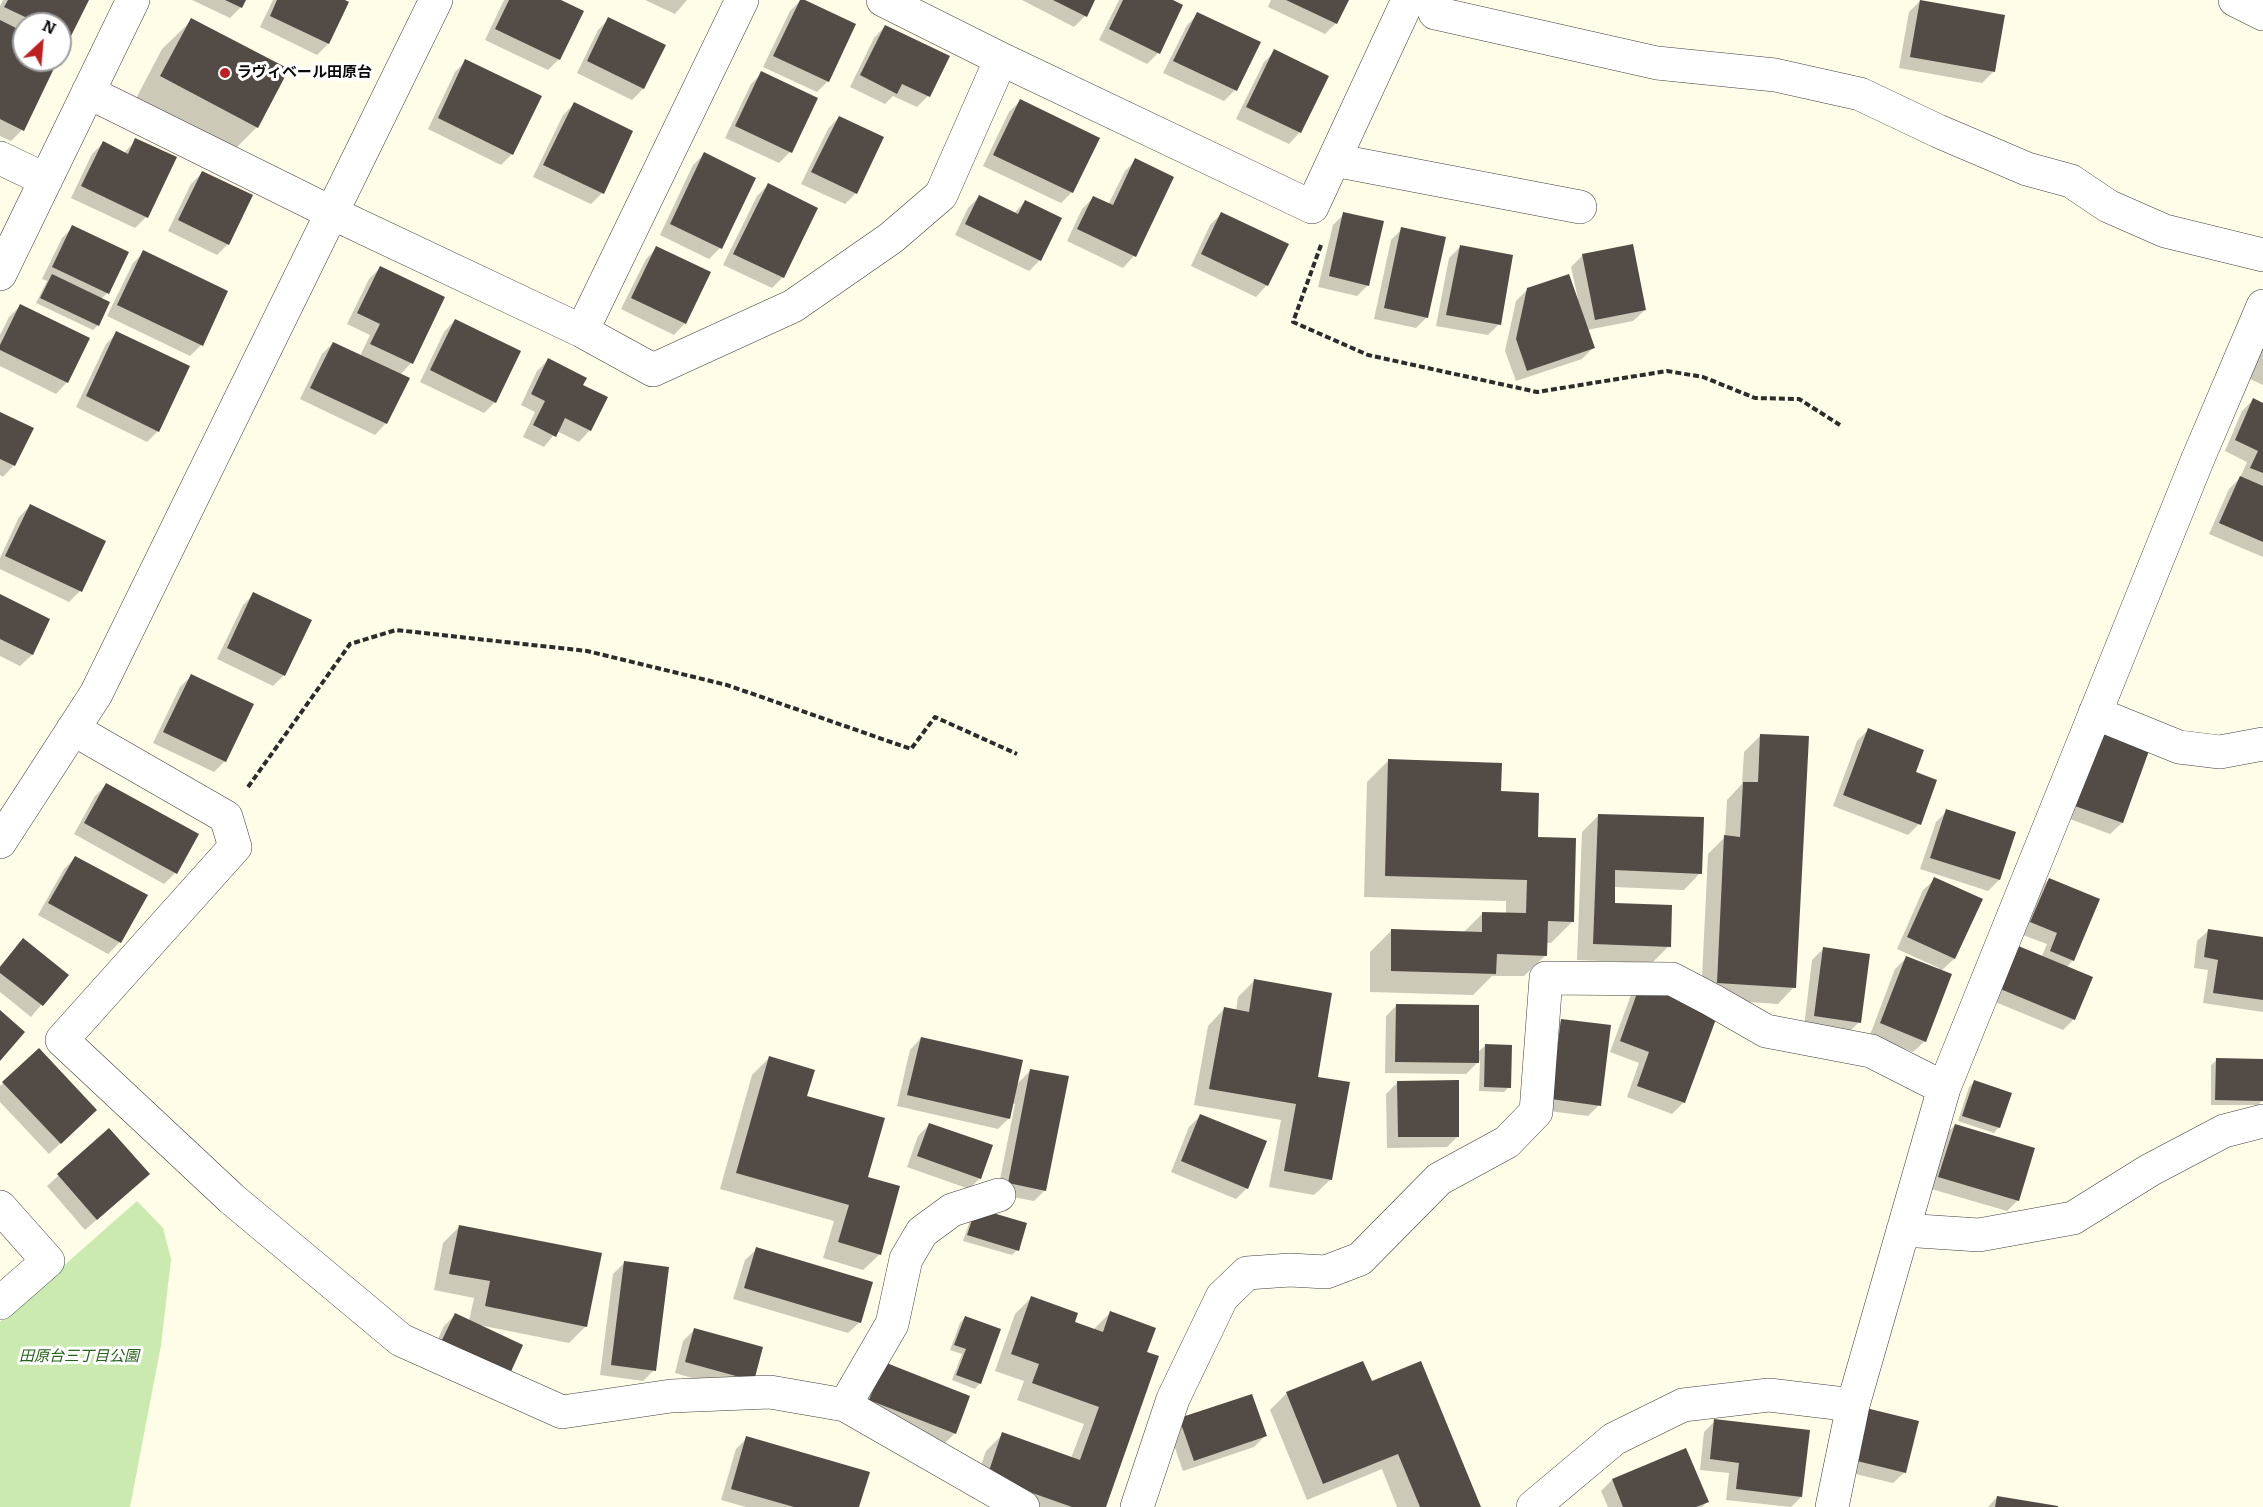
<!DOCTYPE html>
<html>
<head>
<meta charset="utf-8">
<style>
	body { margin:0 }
	#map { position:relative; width:2263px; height:1507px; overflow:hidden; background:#fffce7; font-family:Bitter,serif }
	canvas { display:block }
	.north { position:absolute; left:12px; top:12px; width:60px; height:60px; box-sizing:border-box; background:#fff; border:2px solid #9d9d9d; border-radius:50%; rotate:26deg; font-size:16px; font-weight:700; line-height:24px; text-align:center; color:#0a0a0a }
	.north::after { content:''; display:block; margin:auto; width:21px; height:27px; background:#be211f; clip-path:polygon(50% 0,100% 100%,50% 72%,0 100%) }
</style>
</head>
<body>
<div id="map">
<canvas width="2263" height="1507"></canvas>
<div class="north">N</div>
</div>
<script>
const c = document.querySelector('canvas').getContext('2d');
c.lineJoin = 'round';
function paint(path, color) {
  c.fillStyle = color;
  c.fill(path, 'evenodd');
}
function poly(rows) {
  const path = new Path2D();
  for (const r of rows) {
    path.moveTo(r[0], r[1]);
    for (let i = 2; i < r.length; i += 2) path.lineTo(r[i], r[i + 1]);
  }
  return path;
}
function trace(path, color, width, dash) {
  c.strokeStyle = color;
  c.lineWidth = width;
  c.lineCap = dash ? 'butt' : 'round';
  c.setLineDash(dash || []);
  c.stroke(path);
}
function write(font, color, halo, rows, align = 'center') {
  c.font = font + ' Bitter,"Noto Sans JP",serif';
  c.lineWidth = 6;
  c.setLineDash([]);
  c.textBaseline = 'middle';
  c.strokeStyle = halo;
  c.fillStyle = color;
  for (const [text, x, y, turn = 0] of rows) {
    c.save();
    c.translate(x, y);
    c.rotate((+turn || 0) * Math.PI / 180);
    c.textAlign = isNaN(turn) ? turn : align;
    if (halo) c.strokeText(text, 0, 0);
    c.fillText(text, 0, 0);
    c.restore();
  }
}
paint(poly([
	[137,1201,163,1228,171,1259,161,1345,130,1507,0,1507,0,1322]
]), '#caeab0');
paint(poly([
	[3,0,87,0,69,38,60,46,60,24,24,24,24,60,56,60,22,130,11,141,0,136,0,6],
	[192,0,244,0,241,7,230,18],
	[273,0,342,0,347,3,328,44,317,55,260,27],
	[504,0,558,0,559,59,548,70,485,40],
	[645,0,687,0,675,14],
	[801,0,828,81,817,92,763,67,790,11],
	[1022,0,1093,0,1085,16,1074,27],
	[1119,0,1170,0,1158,53,1147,64,1099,40],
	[1271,0,1347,0,1336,23,1325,34,1268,7],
	[1920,1,1993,72,1982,83,1899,68,1909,12],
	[1198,14,1259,42,1235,90,1224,101,1163,73,1187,25],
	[609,19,664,45,643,89,632,100,577,73,598,30],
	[192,20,257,127,228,156,132,106,162,49],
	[885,26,948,57,928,96,917,107,893,96,885,104,850,87,874,38],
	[1275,51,1300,132,1289,144,1236,119,1264,62],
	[466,61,512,154,501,165,428,129,455,72],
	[762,73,816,98,790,152,779,163,725,138,751,84],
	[1020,101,1072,192,1061,203,983,166,1009,112],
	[574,104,602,193,591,204,533,177,563,115],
	[839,117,856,193,845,204,801,184,828,129],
	[136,140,146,217,135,228,71,198,92,154,103,143,124,153],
	[704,154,720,248,709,259,660,235,693,165],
	[1136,160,1172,178,1134,256,1123,268,1067,241,1082,209,1093,198,1108,205,1125,171],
	[202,173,228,244,217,255,168,231,191,184],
	[768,185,783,277,772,288,723,265,757,196],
	[979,197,1013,214,1025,202,1040,260,1029,271,955,235,968,208],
	[1221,214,1287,245,1267,285,1256,297,1191,266,1210,225],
	[1344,214,1368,285,1357,296,1318,287,1333,225],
	[73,227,127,252,107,293,101,299,98,325,93,330,36,303,47,281,42,279,62,238],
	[1402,229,1427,317,1416,328,1374,319,1391,240],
	[1460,247,1499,324,1488,335,1436,326,1449,258],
	[657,248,685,323,674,335,621,309,646,259],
	[144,252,201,345,190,356,107,316,133,263],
	[1583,255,1645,310,1633,321,1587,330,1593,348,1582,359,1516,381,1505,351,1516,301,1527,290,1578,299,1571,267],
	[380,268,443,298,411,363,400,375,408,379,386,423,375,435,300,399,322,354,333,343,360,356,370,335,347,324,369,279],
	[20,306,67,382,56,394,0,366,0,335,9,317],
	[455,320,495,402,484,413,420,382,444,332],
	[117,333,158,431,147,442,76,407,106,344],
	[2263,345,2263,385,2248,378],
	[548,360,581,386,590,430,579,442,557,431,544,447,523,437,535,412,521,405,537,371],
	[2253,400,2263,404,2263,557,2209,534,2229,489,2240,478,2247,462,2225,451,2242,411],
	[0,413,14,465,3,477,0,475],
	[30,506,104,541,80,591,69,602,0,569,0,558,19,517],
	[254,594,284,675,273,686,217,659,243,605],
	[0,596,48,619,32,655,20,666,0,656],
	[191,676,225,761,214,772,153,743,180,687],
	[1868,730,1914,773,1919,824,1908,835,1833,806,1857,741],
	[1761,735,1794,987,1778,1004,1701,999,1708,854,1725,837,1727,800,1742,784,1744,752],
	[2148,749,2122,823,2110,834,2062,816],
	[1389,760,1536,839,1573,921,1551,943,1546,943,1546,955,1524,976,1492,976,1473,995,1370,992,1370,952,1392,930,1463,933,1483,913,1506,914,1506,901,1364,897,1367,782],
	[106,785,175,873,164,884,74,834,95,796],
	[1947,811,2014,833,1999,880,1988,891,1920,869,1936,822],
	[1598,816,1700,873,1684,890,1614,887,1613,904,1669,946,1652,963,1577,960,1582,832],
	[75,858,145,896,119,943,108,954,38,915,64,869],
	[1935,879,1981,900,1954,959,1941,971,1925,1041,1913,1052,1870,1035,1895,969,1906,958,1938,970,1939,968,1897,949,1923,890],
	[2049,879,2073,960,2066,968,2074,1019,2063,1030,1988,999,2041,958,2047,944,2020,934,2038,890],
	[2209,930,2263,938,2263,1012,2203,1003,2208,970,2194,968,2197,941],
	[23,940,67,975,31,1017,0,992,0,966],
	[1823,949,1859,1022,1848,1033,1804,1027,1812,960],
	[1255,980,1316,1078,1331,1179,1314,1195,1269,1187,1281,1120,1194,1105,1208,1026,1224,1009,1236,1011,1238,997],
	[1642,984,1684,1102,1672,1114,1627,1097,1639,1063,1610,1052,1631,995],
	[1397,1005,1477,1053,1486,1045,1509,1087,1504,1092,1479,1091,1480,1060,1466,1074,1385,1073,1386,1016],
	[1562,1020,1599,1105,1588,1116,1541,1110,1550,1031],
	[921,1038,1017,1084,1031,1070,1045,1190,1034,1201,997,1194,1015,1104,1012,1103,1009,1118,998,1129,897,1106,910,1050],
	[38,1050,84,1121,49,1154,0,1102,0,1086],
	[769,1058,805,1097,880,1254,863,1270,823,1258,834,1221,720,1189,752,1075],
	[2217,1060,2263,1060,2263,1100,2258,1105,2211,1105,2211,1065],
	[1974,1082,1999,1127,1994,1133,1958,1121,1969,1087],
	[1397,1083,1458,1136,1447,1147,1387,1148,1386,1094],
	[1200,1116,1247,1188,1236,1199,1171,1172,1189,1127],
	[929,1125,980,1178,969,1189,907,1167,918,1136],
	[1955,1125,2018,1200,2007,1211,1928,1188,1944,1136],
	[109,1130,136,1185,85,1230,47,1186],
	[972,1215,1017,1250,1012,1255,963,1241],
	[460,1226,586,1326,569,1343,479,1325,430,1356,444,1326,455,1315,469,1321,474,1298,434,1290,443,1243],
	[757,1249,860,1322,848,1333,733,1299,745,1260],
	[624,1263,654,1370,643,1381,600,1375,613,1274],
	[1032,1297,1073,1322,1093,1330,1110,1313,1145,1353,1105,1507,1009,1507,971,1494,986,1451,1003,1434,1071,1458,1084,1424,1017,1400,1024,1381,995,1371,1015,1314],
	[965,1317,980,1383,975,1389,952,1380,962,1354,950,1350,960,1323],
	[694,1330,761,1348,741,1392,675,1373,683,1341],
	[1362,1363,1371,1383,1480,1507,1397,1507,1382,1469,1307,1500,1270,1410,1286,1394],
	[873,1375,968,1397,954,1434,943,1445,859,1412],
	[1180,1420,1265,1436,1254,1447,1183,1471,1169,1431],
	[1715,1421,1801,1497,1791,1507,1726,1500,1729,1473,1700,1470,1704,1432],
	[1855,1421,1905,1472,1893,1483,1843,1471],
	[747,1438,858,1507,746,1507,721,1500,736,1449],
	[1612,1480,1707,1502,1702,1507,1608,1507,1601,1491],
	[1997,1497,2057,1507,1988,1507]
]), '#0003');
paint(poly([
	[8,0,89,0,70,38,60,34,60,24,40,24,4,7],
	[225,0,246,0,242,8],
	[277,0,345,0,349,2,329,44,270,16],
	[509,0,561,0,584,11,560,60,495,29],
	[800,0,805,0,856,24,829,82,773,56],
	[1053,0,1095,0,1087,17],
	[1123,0,1173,0,1183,5,1160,54,1109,29],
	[1286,0,1349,0,1337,24],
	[1920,0,2005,15,1995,72,1910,57],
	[1197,12,1261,42,1237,91,1173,61],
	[608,17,666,45,644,89,587,61],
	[191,18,289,69,258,128,160,76],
	[0,20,24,32,24,60,58,60,24,131,0,119],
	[885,25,950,56,930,97,902,84,897,94,860,75],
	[1274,49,1329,76,1301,133,1246,107],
	[465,59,542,96,513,155,438,118],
	[761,71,818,98,792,153,735,126],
	[1020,99,1100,138,1073,193,993,155],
	[574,102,633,131,604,194,543,165],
	[839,116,884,137,857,194,811,172],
	[135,138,177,157,148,218,81,186,103,141,128,154],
	[704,152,756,178,722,249,670,224],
	[1135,158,1174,177,1136,257,1077,229,1093,196,1113,205],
	[202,171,253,195,229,245,178,220],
	[768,183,818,208,784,278,733,254],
	[979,195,1018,214,1025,200,1062,218,1041,261,965,224],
	[1221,212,1289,244,1268,286,1201,254],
	[1343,212,1384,221,1369,286,1329,276],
	[72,225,129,252,109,294,52,267],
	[1401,227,1446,237,1428,318,1384,308],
	[1633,244,1646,310,1595,320,1582,254],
	[1460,245,1513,255,1501,325,1446,315],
	[656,246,711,272,686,324,631,298],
	[143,250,228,291,203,346,117,305],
	[380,266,445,297,413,364,370,344,380,324,357,313],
	[52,274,110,302,99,326,40,298],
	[1569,274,1595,348,1527,371,1516,339,1527,288],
	[20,304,90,338,68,383,0,350,0,345],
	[455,319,521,351,496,403,430,370],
	[116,331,190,366,159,432,86,396],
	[333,342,410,378,387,424,310,388],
	[548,358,587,378,583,385,608,397,591,431,565,418,556,437,533,425,545,401,531,394],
	[2253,398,2263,403,2263,473,2250,468,2258,451,2235,440],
	[0,412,34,428,15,466,0,459],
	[2240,476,2263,486,2263,542,2219,523],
	[30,504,106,541,82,592,5,556],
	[253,592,312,620,285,676,227,648],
	[0,594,50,619,33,655,0,639],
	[191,674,254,704,226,762,163,732],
	[1868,728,1924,750,1916,772,1937,780,1921,825,1843,795],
	[2100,730,2150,748,2123,823,2072,805],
	[1760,734,1809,736,1796,988,1717,983,1724,835,1740,837,1743,782,1758,782],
	[1388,759,1502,763,1501,791,1539,793,1538,837,1576,838,1574,922,1548,921,1547,956,1497,954,1496,974,1391,971,1391,929,1482,932,1482,912,1526,913,1527,880,1385,876],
	[106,783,199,834,177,874,84,823],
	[1946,809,2016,832,2000,880,1930,858],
	[1598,814,1704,817,1702,874,1615,870,1615,903,1672,905,1671,947,1593,944],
	[75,856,148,895,121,943,48,903],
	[1934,877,1983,899,1955,959,1907,937],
	[2049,878,2100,899,2074,961,2050,951,2057,933,2030,922],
	[2208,929,2263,937,2263,1000,2213,993,2218,960,2204,957],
	[23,938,69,975,43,1006,0,973,0,967],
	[2016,945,2093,977,2075,1020,1998,988],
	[1823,947,1870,954,1861,1023,1814,1016],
	[1906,956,1952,974,1926,1042,1880,1023],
	[1254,979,1332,993,1318,1077,1350,1082,1332,1180,1284,1171,1296,1104,1209,1089,1224,1007,1249,1012],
	[1641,982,1719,1011,1685,1103,1637,1086,1649,1052,1620,1041],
	[1396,1004,1479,1005,1479,1063,1395,1062],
	[0,1010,25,1032,0,1061],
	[1561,1019,1611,1025,1601,1106,1551,1099],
	[921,1037,1023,1060,1010,1119,907,1095],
	[1485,1044,1512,1045,1511,1088,1484,1087],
	[39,1048,97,1110,61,1144,2,1082],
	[769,1056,815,1070,807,1096,885,1118,868,1177,900,1186,881,1255,838,1242,849,1205,736,1173],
	[2216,1058,2263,1059,2263,1101,2215,1100],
	[1030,1069,1069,1076,1046,1191,1008,1183],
	[1459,1080,1459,1137,1398,1137,1397,1081],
	[1974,1080,2012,1093,2000,1128,1962,1116],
	[1200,1114,1267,1141,1248,1189,1181,1161],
	[929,1123,993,1145,981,1179,917,1156],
	[1955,1124,2035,1148,2019,1201,1938,1177],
	[109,1128,150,1174,97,1220,57,1174],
	[976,1208,1027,1223,1019,1251,967,1235],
	[459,1225,602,1253,587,1327,485,1306,490,1281,449,1274],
	[756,1247,873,1282,861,1323,744,1288],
	[624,1261,669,1267,656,1371,611,1365],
	[1031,1296,1078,1313,1075,1322,1103,1332,1110,1311,1156,1328,1147,1352,1159,1356,1106,1507,1072,1507,987,1477,1002,1432,1080,1460,1099,1407,1032,1383,1039,1364,1011,1354],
	[455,1313,523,1345,509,1376,440,1344],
	[965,1316,1001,1329,981,1384,956,1375,966,1349,954,1345],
	[694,1328,763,1347,754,1381,685,1362],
	[1363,1361,1372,1381,1421,1361,1481,1507,1420,1507,1398,1454,1323,1484,1286,1392],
	[884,1362,970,1396,956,1434,869,1400],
	[1252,1394,1267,1436,1194,1461,1179,1418],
	[1866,1408,1919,1421,1906,1473,1853,1460],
	[1714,1419,1810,1430,1802,1497,1736,1489,1739,1463,1710,1459],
	[746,1436,870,1472,859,1507,794,1507,731,1489],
	[1686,1448,1709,1502,1696,1507,1623,1507,1612,1479],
	[1997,1496,2058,1506,2058,1507,1995,1507]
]), '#534c46');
const minor = poly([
	[883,0,1001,59,1312,207,1408,0],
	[2235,0,2263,14],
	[1435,13,1657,63,1775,75,1860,94,1938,131,2027,169,2071,181,2108,206,2165,231,2263,255],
	[88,92,332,213,582,331,653,370,793,306,891,238,941,195,1001,59],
	[0,158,46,180],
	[1334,160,1580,207],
	[0,274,133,0],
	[582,331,742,0],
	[2095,713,2179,747,2220,752,2263,744],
	[73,729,226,817,235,847,62,1040,232,1199,401,1340,562,1412,671,1396,770,1392,845,1405,1023,1507],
	[0,842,96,694,436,0],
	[0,1207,48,1261,0,1303],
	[1903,1230,1979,1235,2073,1218,2150,1170,2224,1131,2263,1121],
	[845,1405,892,1324,906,1259,922,1232,952,1210,999,1195],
	[1137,1507,1173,1399,1222,1297,1247,1273,1290,1270,1326,1272,1360,1259,1439,1179,1507,1142,1536,1112,1546,978,1672,979,1712,1000,1766,1031,1871,1051,1944,1088],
	[1533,1507,1614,1439,1683,1405,1769,1395,1853,1405],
	[1832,1507,1853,1405,1944,1088,2197,461,2263,306]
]);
trace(minor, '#3d3d3d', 34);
trace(poly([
	[1321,245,1293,322,1368,355,1537,392,1667,371,1703,377,1755,398,1799,399,1840,425],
	[248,787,350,644,396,630,587,651,727,685,911,749,935,717,1017,754]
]), '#2c2c2c', 4, [6, 3]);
trace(minor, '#fff', 33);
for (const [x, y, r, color] of [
	[225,73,6,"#be211f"]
]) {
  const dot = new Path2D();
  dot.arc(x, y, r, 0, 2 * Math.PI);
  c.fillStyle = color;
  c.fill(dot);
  trace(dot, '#fff', 2);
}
write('bold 15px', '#0a0a0a', '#fff', [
	["ラヴィベール田原台",237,73]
], 'left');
write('italic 15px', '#246319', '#fff', [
	["田原台三丁目公園",79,1357]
]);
</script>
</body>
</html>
